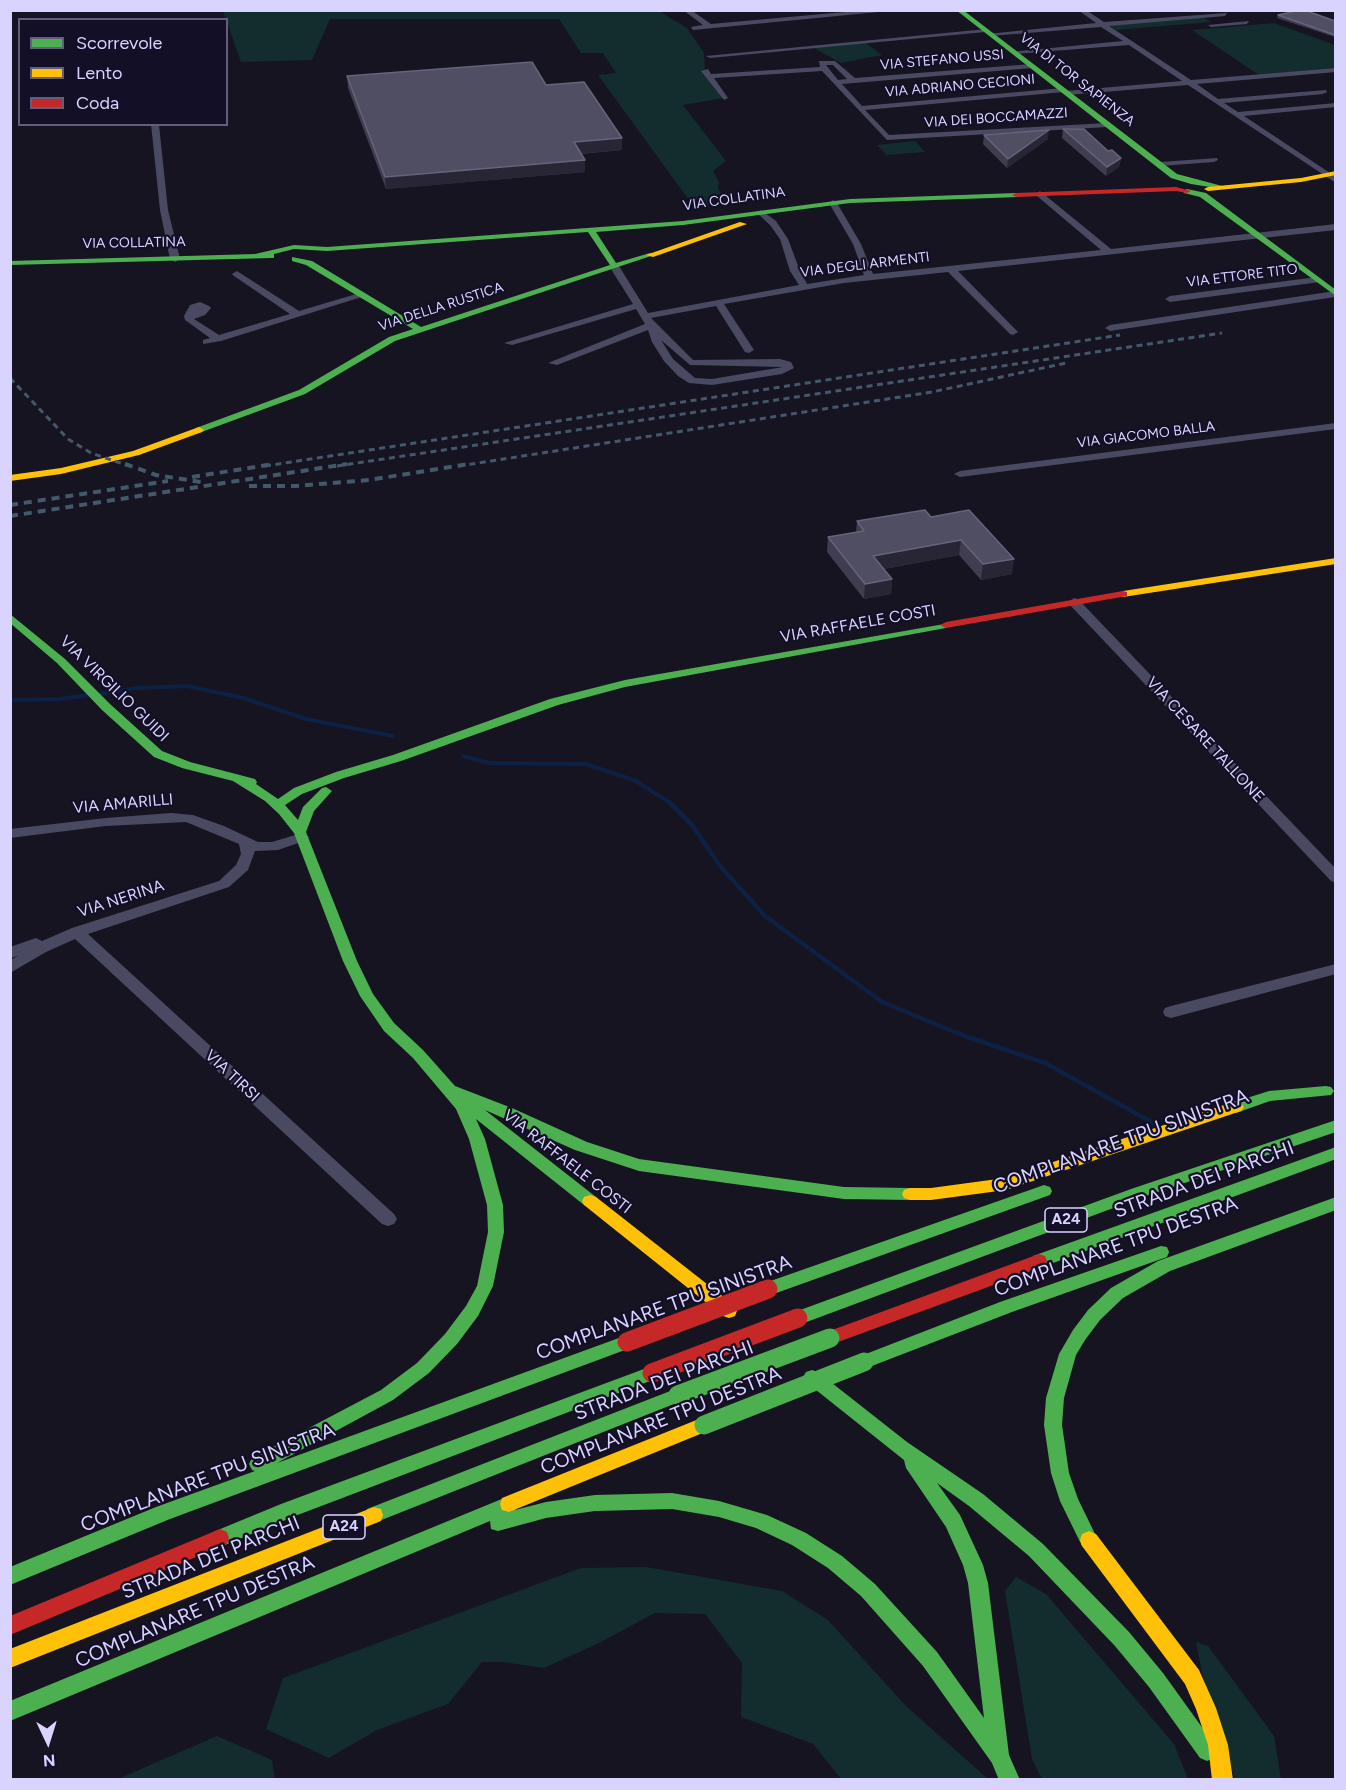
<!DOCTYPE html>
<html>
<head>
<meta charset="utf-8">
<style>
	body { margin:0 }
	#map { position:relative; width:1346px; height:1790px; overflow:hidden; background:#161421; font-family:Figtree,sans-serif }
	canvas { display:block }
	.frame { position:absolute; inset:0; border:12px solid #d9d4ff; pointer-events:none }
	.legend { position:absolute; left:18px; top:18px; width:210px; height:108px; box-sizing:border-box; background:#130f26; border:2px solid #625e7d; margin:0; padding:8px 10px; list-style:none; font-size:18px; color:#d9d4ff }
	.legend li { display:flex; align-items:center; gap:12px; height:30px }
	.legend b { width:30px; border:2px solid #625e7d }
	.north { position:absolute; left:18px; top:1712px; width:60px; height:60px; -webkit-text-stroke:4px #130f26; paint-order:stroke; rotate:176deg; font-size:16px; font-weight:700; line-height:24px; text-align:center; color:#d9d4ff }
	.north::after { content:''; display:block; margin:auto; width:21px; height:27px; background:#d9d4ff; clip-path:polygon(50% 0,100% 100%,50% 72%,0 100%) }
</style>
</head>
<body>
<div id="map">
<canvas width="1346" height="1790"></canvas>
<div class="frame"></div>
<ul class="legend">
<li><b style="height:8px;background:#4caf50"></b>Scorrevole</li>
<li><b style="height:8px;background:#ffc107"></b>Lento</li>
<li><b style="height:8px;background:#c62828"></b>Coda</li>
</ul>
<div class="north">N</div>
</div>
<script>
const c = document.querySelector('canvas').getContext('2d');
c.lineJoin = 'round';
function paint(path, color) {
  c.fillStyle = color;
  c.fill(path, 'evenodd');
}
function poly(rows) {
  const path = new Path2D();
  for (const r of rows) {
    path.moveTo(r[0], r[1]);
    for (let i = 2; i < r.length; i += 2) path.lineTo(r[i], r[i + 1]);
  }
  return path;
}
function trace(path, color, width, dash) {
  c.strokeStyle = color;
  c.lineWidth = width;
  c.lineCap = dash ? 'butt' : 'round';
  c.setLineDash(dash || []);
  c.stroke(path);
}
function write(font, color, halo, rows, align = 'center') {
  c.font = font + ' Figtree,sans-serif';
  c.lineWidth = 4.5;
  c.setLineDash([]);
  c.textBaseline = 'middle';
  c.strokeStyle = halo;
  c.fillStyle = color;
  for (const [text, x, y, turn = 0] of rows) {
    c.save();
    c.translate(x, y);
    c.rotate((+turn || 0) * Math.PI / 180);
    c.textAlign = isNaN(turn) ? turn : align;
    if (halo) c.strokeText(text, 0, 0);
    c.fillText(text, 0, 0);
    c.restore();
  }
}
paint(poly([
	[223,11,659,11,687,28,704,53,705,71,724,98,683,105,726,161,713,171,719,182,718,189,723,195,711,197,716,205,694,207,598,75,616,73,603,53,581,53,559,19,330,19,312,60,241,62],
	[1203,17,1211,22,1116,30,1108,25],
	[1274,23,1335,45,1335,68,1259,75,1192,30],
	[866,43,882,55,841,63,812,47],
	[915,141,925,152,887,155,877,145],
	[646,1567,782,1591,828,1620,905,1705,988,1779,841,1779,813,1744,741,1717,742,1663,705,1614,655,1613,597,1644,544,1668,503,1662,482,1662,448,1704,377,1730,329,1758,266,1729,283,1678,581,1568],
	[1016,1577,1046,1594,1174,1744,1188,1779,1042,1779,1032,1759,1005,1591],
	[1196,1642,1208,1646,1274,1736,1281,1779,1235,1779,1202,1673],
	[217,1736,272,1760,275,1779,118,1779]
]), '#132c2d');
trace(poly([
	[100,694,138,688,187,686,243,698,306,719,393,736],
	[10,700,59,699,88,695],
	[463,756,489,763,586,764,636,781,669,802]
]), '#0d2144', 4);
trace(poly([
	[668,801,692,825,721,867,765,916,882,1002,962,1035,1045,1063,1157,1125]
]), '#0d2144', 4.5);
paint(poly([
	[683,10,691,10,711,24,867,10,899,10,693,30,691,27,703,25,683,10],
	[1078,10,1086,10,1104,22,1227,13,1225,16,1109,26,1191,80,1336,68,1336,72,1197,84,1218,99,1326,90,1327,92,1323,94,1224,103,1238,112,1336,103,1336,107,1244,116,1336,177,1336,183,1188,85,1067,95,1064,92,865,110,889,135,1107,123,1111,125,1107,127,887,140,822,71,714,78,728,98,724,100,701,71,708,69,711,74,820,67,819,61,835,61,855,78,1032,64,1036,66,1032,68,842,84,862,106,1063,88,1066,91,1182,81,1129,45,1014,54,1010,52,1123,41,1101,27,990,36,987,34,1096,23,1078,10],
	[826,65,833,65,847,79,838,80,826,65],
	[1249,21,1247,24,1211,27,1208,25,1249,21],
	[987,29,985,32,710,58,706,56,987,29],
	[151,124,159,125,168,210,180,259,175,262,170,259,160,210,151,124],
	[1217,158,1218,160,1214,162,1160,166,1156,164,1160,162,1217,158],
	[1040,191,1111,249,1336,224,1336,230,958,271,1016,330,1018,332,1013,335,1010,334,948,272,844,283,724,304,754,350,749,353,745,352,716,306,651,318,693,360,780,359,791,362,794,368,782,374,712,385,689,383,678,376,664,361,652,342,648,330,557,365,548,363,645,324,636,309,512,345,504,343,633,304,609,266,614,263,619,266,648,313,799,285,790,271,780,239,770,225,757,213,761,210,776,221,788,239,800,271,807,284,864,275,853,244,829,203,833,200,837,203,861,244,873,274,1101,250,1037,196,1036,194,1040,191],
	[661,340,690,365,783,367,712,379,695,378,673,359,661,340],
	[237,271,299,311,363,292,368,295,221,341,203,344,203,340,210,338,185,320,184,316,190,305,200,302,209,306,211,308,205,315,194,319,219,335,290,314,234,276,232,274,237,271],
	[1317,277,1320,278,1320,282,1170,302,1165,299,1170,296,1317,277],
	[1335,291,1335,297,1110,331,1105,328,1110,325,1335,291],
	[1336,423,1336,429,960,477,954,474,960,471,1336,423],
	[1074,598,1078,599,1336,869,1336,883,1331,881,1070,605,1068,602,1074,598],
	[171,813,193,815,224,826,258,842,272,842,302,833,309,837,307,840,278,850,255,851,248,870,229,887,88,934,394,1214,397,1219,394,1224,388,1226,382,1224,75,939,46,952,10,973,10,960,18,956,10,958,10,947,36,938,42,941,72,928,219,881,236,865,241,854,239,844,186,822,106,826,10,838,10,829,106,818,171,813],
	[1336,964,1336,974,1171,1018,1165,1016,1163,1012,1165,1008,1171,1006,1336,964]
]), '#4a4962');
paint(poly([
	[956,10,963,10,1177,174,1226,187,1222,189,1191,184,1171,178,956,10],
	[1187,189,1206,193,1336,290,1336,296,1200,197,1184,193,1183,191,1187,189],
	[1016,193,1020,195,1019,197,850,203,683,225,596,232,616,263,650,253,654,255,395,341,305,394,199,433,194,430,196,428,299,390,389,337,413,329,306,265,292,261,292,257,312,261,421,327,610,265,588,232,327,251,294,249,274,254,274,258,271,258,10,265,10,261,255,254,294,245,327,247,683,221,850,199,1016,193],
	[10,614,65,659,110,704,162,751,190,762,255,779,257,782,256,784,278,799,294,788,336,772,393,755,550,699,625,680,950,623,952,625,946,628,625,687,558,705,401,761,344,778,302,794,285,805,298,820,303,807,322,788,326,787,332,791,314,811,306,832,357,961,373,994,394,1023,423,1050,455,1086,512,1108,587,1142,639,1159,844,1187,910,1188,916,1190,918,1194,916,1198,910,1200,844,1199,639,1171,575,1150,485,1110,596,1197,598,1201,596,1205,590,1207,584,1205,476,1119,485,1139,503,1205,504,1232,493,1286,478,1316,457,1344,429,1373,393,1400,277,1463,627,1335,633,1337,636,1342,633,1347,170,1519,10,1585,10,1567,156,1507,255,1471,252,1470,249,1464,252,1458,381,1390,417,1363,445,1334,466,1306,477,1286,488,1232,487,1205,469,1139,456,1109,413,1058,384,1031,360,996,343,961,294,833,279,814,265,801,233,781,182,768,154,757,102,710,57,663,10,623,10,614],
	[1326,1086,1331,1087,1334,1091,1331,1095,1270,1101,1236,1113,1231,1111,1228,1107,1231,1103,1269,1091,1326,1086],
	[1336,1120,1336,1132,1143,1197,804,1323,798,1325,792,1323,789,1318,792,1313,1131,1189,1336,1120],
	[1336,1147,1336,1159,1045,1266,1039,1268,1033,1266,1031,1261,1033,1256,1336,1147],
	[1044,1185,1050,1187,1052,1191,1050,1195,768,1296,762,1294,760,1289,762,1284,1044,1185],
	[1336,1197,1336,1210,1170,1271,1123,1298,1100,1320,1085,1340,1076,1355,1064,1398,1062,1425,1069,1473,1078,1499,1098,1540,1096,1546,1089,1549,1082,1546,1060,1501,1051,1473,1044,1425,1046,1398,1059,1354,1073,1330,1088,1310,1111,1288,1158,1261,1336,1197],
	[1161,1246,1167,1247,1169,1252,1167,1257,1012,1312,864,1369,858,1367,855,1362,858,1357,1000,1302,1161,1246],
	[652,1366,658,1368,661,1373,658,1378,295,1516,220,1547,213,1544,211,1538,213,1532,281,1504,652,1366],
	[812,1370,818,1372,907,1442,983,1494,1043,1544,1129,1632,1163,1673,1214,1744,1217,1751,1214,1758,1207,1761,1200,1758,1149,1687,1115,1646,1029,1556,969,1506,937,1483,960,1515,983,1565,988,1583,1009,1755,1020,1780,999,1780,992,1763,923,1666,861,1596,828,1568,792,1545,756,1528,719,1517,672,1509,595,1511,546,1518,498,1531,491,1529,490,1521,10,1721,10,1701,509,1496,516,1498,518,1504,515,1510,546,1502,595,1495,672,1493,719,1501,767,1515,806,1533,842,1556,875,1584,937,1652,984,1718,968,1583,963,1565,946,1527,906,1468,904,1460,806,1382,803,1377,806,1372,812,1370],
	[678,1388,684,1390,687,1395,684,1400,374,1523,367,1521,365,1515,367,1509,678,1388]
]), '#4caf50');
paint(poly([
	[1336,171,1336,175,1301,182,1208,191,1204,189,1208,187,1301,178,1336,171],
	[740,222,747,224,653,257,646,255,740,222],
	[199,427,204,430,202,432,139,455,61,474,10,481,10,475,61,468,133,451,199,427],
	[1336,558,1336,564,1123,597,1118,594,1123,591,1336,558],
	[1236,1101,1241,1103,1244,1107,1241,1111,1006,1190,931,1200,910,1200,904,1198,902,1194,904,1190,910,1188,931,1188,1005,1178,1236,1101],
	[590,1195,596,1197,735,1306,737,1311,735,1316,729,1318,723,1316,584,1205,582,1201,584,1197,590,1195],
	[704,1417,710,1420,713,1425,710,1430,509,1512,502,1510,500,1504,502,1498,704,1417],
	[374,1507,381,1509,383,1515,381,1521,10,1668,10,1649,374,1507],
	[1089,1531,1096,1534,1199,1670,1216,1708,1228,1745,1233,1780,1212,1780,1208,1745,1196,1709,1185,1684,1082,1546,1080,1540,1082,1534,1089,1531]
]), '#ffc107');
paint(poly([
	[1176,187,1191,191,1187,193,1176,191,1016,197,1012,195,1016,193,1176,187],
	[1123,591,1127,592,1127,596,946,628,940,625,946,622,1123,591],
	[1039,1254,1045,1256,1047,1261,1045,1266,830,1345,824,1343,821,1338,824,1333,1039,1254],
	[220,1529,227,1532,229,1538,227,1544,10,1635,10,1616,220,1529]
]), '#c62828');
trace(poly([
	[10,378,68,439,91,453,129,466],
	[265,466,1120,335],
	[337,466,1222,333],
	[459,466,932,392,1066,363]
]), '#43596b', 3, [6, 4.5]);
trace(poly([
	[125,464,156,475,201,482],
	[192,477,274,464],
	[249,486,296,486,369,480,469,464],
	[10,505,168,481],
	[10,516,347,464]
]), '#43596b', 4, [8, 6]);
trace(poly([
	[678,1395,830,1338],
	[704,1425,864,1362]
]), '#4caf50', 19);
trace(poly([
	[627,1342,768,1289],
	[652,1373,798,1318]
]), '#c62828', 19);
paint(poly([
	[1278,15,1335,21,1335,37,1277,18],
	[347,76,546,85,622,150,581,154,585,160,585,172,386,189,348,88],
	[1063,129,1108,151,1121,158,1119,167,1106,176,1062,138],
	[984,135,1048,139,1007,168,983,144],
	[931,517,1012,574,981,580,959,555,884,569,892,579,891,594,864,599,827,552,828,537,856,532,857,521]
]), '#403d50');
paint(poly([
	[1049,130,1048,139,1007,168,1008,159],
	[622,138,622,150,575,154,574,142],
	[1121,158,1119,167,1106,176,1107,167],
	[585,160,585,172,386,189,385,177],
	[961,540,959,555,872,571,873,556],
	[1014,559,1012,574,981,580,983,564],
	[892,579,891,594,864,599,865,584]
]), '#282635');
const building = poly([
	[1300,10,1304,10,1335,21,1335,35,1278,15,1300,10],
	[532,62,546,85,584,82,622,138,574,142,585,160,385,177,347,76,532,62],
	[1063,129,1084,129,1108,151,1112,150,1121,158,1107,167,1063,129],
	[1049,130,1008,159,984,135,1049,130],
	[925,510,931,517,969,510,1014,559,983,564,961,540,873,556,892,579,865,584,828,537,864,531,857,521,925,510]
]);
paint(building, '#504e63');
trace(building, '#66637b', 1.5);
write('14px', '#d9d4ff', '#130f26', [
	["VIA STEFANO USSI",942,60,-5],
	["VIA DI TOR SAPIENZA",1077,80,38],
	["VIA ADRIANO CECIONI",960,86,-5],
	["VIA DEI BOCCAMAZZI",996,118,-4],
	["VIA COLLATINA",734,199,-8],
	["VIA COLLATINA",134,243,-1],
	["VIA DEGLI ARMENTI",865,265,-7],
	["VIA ETTORE TITO",1242,276,-7],
	["VIA DELLA RUSTICA",441,307,-18],
	["VIA GIACOMO BALLA",1146,435,-7]
]);
for (const [x, y, w] of [
	[1066,1220,42],
	[344,1527,42]
]) {
  const box = new Path2D();
  box.roundRect(x - w / 2, y - 12, w, 24, 4.5);
  c.fillStyle = '#130f26';
  c.fill(box);
  trace(box, '#d9d4ff', 1.5);
}
write('bold 15px', '#d9d4ff', null, [
	["A24",1066,1220],
	["A24",344,1527]
]);
write('16px', '#d9d4ff', '#130f26', [
	["VIA RAFFAELE COSTI",858,624,-10],
	["VIA VIRGILIO GUIDI",114,689,44],
	["VIA CESARE TALLONE",1205,740,47],
	["VIA AMARILLI",123,804,-5],
	["VIA NERINA",121,899,-18],
	["VIA TIRSI",232,1076,43],
	["VIA RAFFAELE COSTI",567,1162,38]
]);
write('20px', '#d9d4ff', '#130f26', [
	["COMPLANARE TPU SINISTRA",1121,1142,-20],
	["STRADA DEI PARCHI",1204,1180,-20],
	["COMPLANARE TPU DESTRA",1116,1247,-20],
	["COMPLANARE TPU SINISTRA",664,1308,-20],
	["STRADA DEI PARCHI",664,1381,-21],
	["COMPLANARE TPU DESTRA",661,1421,-22],
	["COMPLANARE TPU SINISTRA",208,1478,-21],
	["STRADA DEI PARCHI",211,1558,-22],
	["COMPLANARE TPU DESTRA",195,1612,-23]
]);
</script>
</body>
</html>
